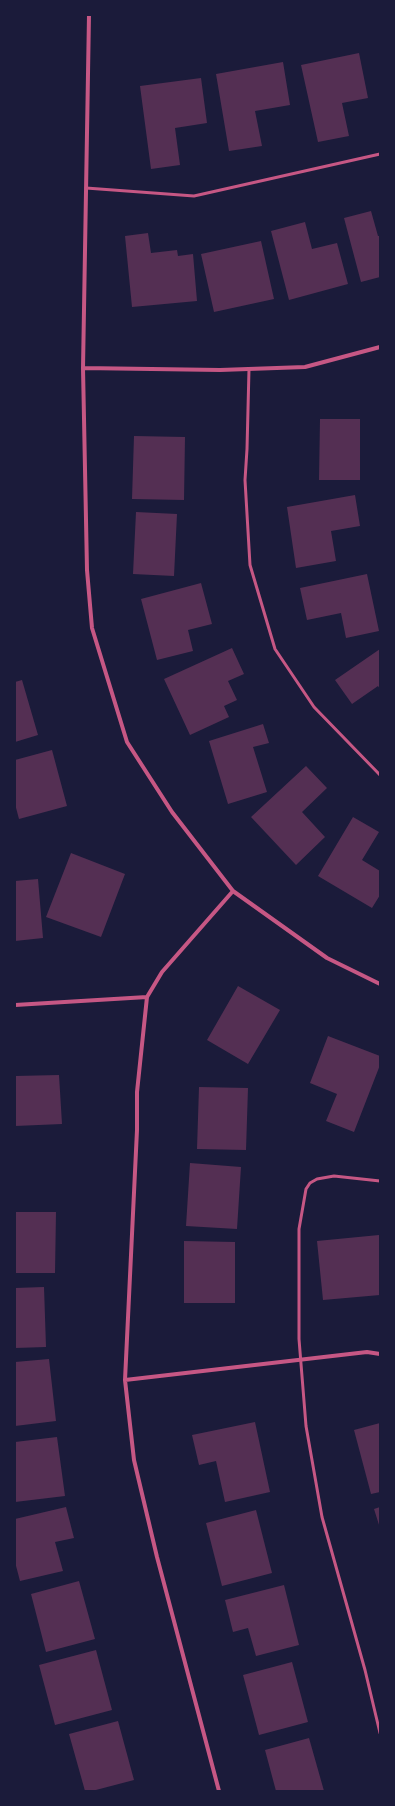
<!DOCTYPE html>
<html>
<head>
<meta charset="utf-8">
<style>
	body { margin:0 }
	#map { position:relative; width:395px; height:1806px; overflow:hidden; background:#1b1b3a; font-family:Commissioner,sans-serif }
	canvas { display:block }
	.frame { position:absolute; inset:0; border:16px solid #1b1b3a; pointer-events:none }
</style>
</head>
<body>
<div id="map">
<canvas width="395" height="1806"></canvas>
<div class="frame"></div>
</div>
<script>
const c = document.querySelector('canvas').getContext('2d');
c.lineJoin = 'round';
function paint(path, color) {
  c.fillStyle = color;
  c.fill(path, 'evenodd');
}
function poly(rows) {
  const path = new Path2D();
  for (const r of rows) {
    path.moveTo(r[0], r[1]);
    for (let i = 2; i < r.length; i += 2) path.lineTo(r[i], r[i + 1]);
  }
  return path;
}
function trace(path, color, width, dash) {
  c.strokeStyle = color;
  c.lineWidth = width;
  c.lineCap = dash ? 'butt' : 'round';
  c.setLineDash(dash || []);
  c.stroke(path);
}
paint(poly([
	[359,53,368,98,342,103,349,136,318,142,301,65],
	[283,62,290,105,255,111,262,146,229,151,216,74],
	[201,78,207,123,175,128,180,165,151,169,140,86],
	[371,211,378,236,380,236,380,277,361,282,344,218],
	[305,222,312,249,337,243,348,284,289,300,271,231],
	[148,233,151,253,177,250,178,256,193,254,197,301,132,307,125,236],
	[261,241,274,299,214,312,201,254],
	[320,419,360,419,360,480,319,480],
	[134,436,185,437,184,500,132,499],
	[355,495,360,526,331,531,336,561,296,568,287,507],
	[136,512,177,514,174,576,133,574],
	[367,574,379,631,346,638,341,613,307,620,300,588],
	[201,583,212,624,188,630,193,651,157,660,141,599],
	[232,648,244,674,228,681,237,700,224,706,229,717,190,735,164,679],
	[380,649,380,689,378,686,352,704,335,680],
	[22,680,38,735,15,742,15,682],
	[263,724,269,743,253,747,267,792,228,804,209,741],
	[52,750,67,806,19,819,15,804,15,760],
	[306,766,327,788,302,812,325,837,296,865,251,817],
	[353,817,379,832,362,860,380,871,380,895,372,908,318,876],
	[71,853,125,874,101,937,46,917],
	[38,879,43,938,15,941,15,881],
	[238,986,280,1010,248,1064,207,1040],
	[328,1036,380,1056,380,1065,354,1132,326,1121,337,1094,310,1083],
	[59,1075,62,1124,15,1126,15,1076],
	[199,1087,248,1088,246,1150,197,1149],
	[190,1163,241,1167,237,1229,186,1226],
	[15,1212,56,1212,55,1273,15,1273],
	[379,1235,380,1295,323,1300,317,1241],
	[184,1241,235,1242,235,1303,184,1303],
	[44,1287,46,1347,15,1348,15,1288],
	[49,1359,56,1421,15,1426,15,1362],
	[255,1422,270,1492,225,1502,216,1461,199,1465,192,1435],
	[380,1423,380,1492,371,1494,354,1430],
	[57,1437,65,1496,15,1502,15,1442],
	[66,1507,74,1538,55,1542,63,1571,20,1581,15,1562,15,1519],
	[380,1507,380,1528,374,1509],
	[256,1510,272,1573,222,1586,206,1523],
	[79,1581,95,1639,46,1652,31,1594],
	[284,1585,299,1645,256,1656,248,1628,233,1632,225,1600],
	[96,1650,112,1710,55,1725,39,1665],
	[292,1662,308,1722,259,1735,243,1675],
	[118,1721,134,1780,92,1791,85,1791,69,1734],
	[309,1738,324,1791,276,1791,265,1750]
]), '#542f53');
trace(poly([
	[86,188,194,196,380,154],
	[249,369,247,449,245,480,250,565,275,649,314,707,380,775],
	[380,1181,334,1176,317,1179,310,1183,306,1189,299,1229,299,1339,306,1426,322,1517,365,1670,380,1733]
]), '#c65784', 3);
trace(poly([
	[89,15,83,368,87,570,92,628,127,742,172,812,233,891,327,958,380,984],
	[83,368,220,370,305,367,380,347],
	[15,1005,147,997],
	[125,1380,367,1352,380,1354],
	[219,1791,157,1557,134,1460,125,1380,137,1130,137,1092,147,997,162,972,233,891]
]), '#c65784', 4);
</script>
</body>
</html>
